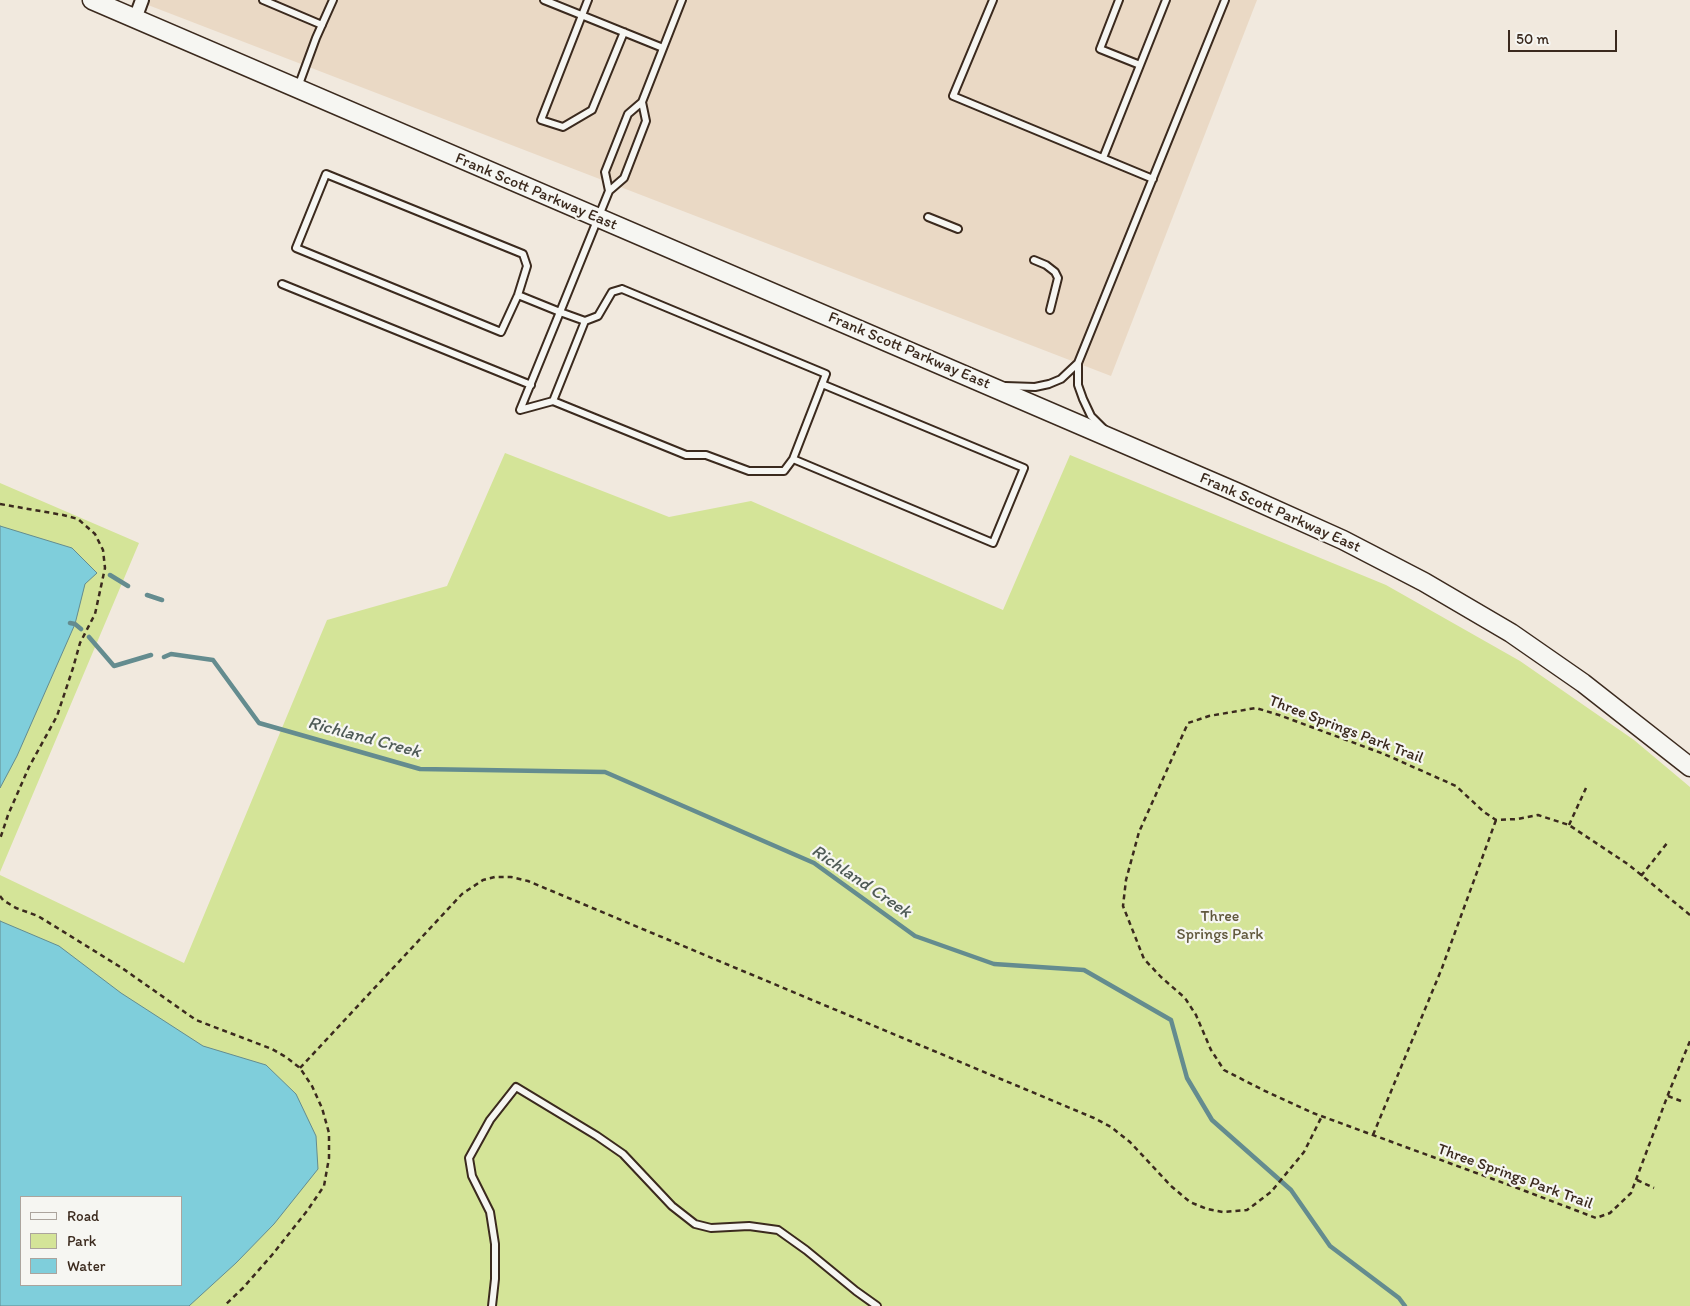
<!DOCTYPE html>
<html>
<head>
<meta charset="utf-8">
<style>
	body { margin:0 }
	#map { position:relative; width:1690px; height:1306px; overflow:hidden; background:#f1e9de; font-family:Itim,sans-serif }
	canvas { display:block }
	.legend { position:absolute; left:20px; top:1196px; width:162px; height:90px; box-sizing:border-box; background:#f6f6f2; border:1px solid #aba49d; margin:0; padding:6px 9px; list-style:none; font-size:15px; color:#3b2a1e }
	.legend li { display:flex; align-items:center; gap:10px; height:25px }
	.legend b { width:25px; border:1px solid #aba49d }
	.scale { position:absolute; left:1508px; top:30px; width:109px; height:22px; box-sizing:border-box; border:2px solid #3b2a1e; border-top:0; padding-left:6px; font-size:15px; line-height:18px; white-space:nowrap; color:#3b2a1e; -webkit-text-stroke:4px #f6f6f2; paint-order:stroke }
</style>
</head>
<body>
<div id="map">
<canvas width="1690" height="1306"></canvas>
<ul class="legend">
<li><b style="height:6px;background:#f6f6f2"></b>Road</li>
<li><b style="height:14px;background:#d4e498"></b>Park</li>
<li><b style="height:14px;background:#7fcedb"></b>Water</li>
</ul>
<div class="scale">50 m</div>
</div>
<script>
const c = document.querySelector('canvas').getContext('2d');
c.lineJoin = 'round';
function paint(path, color) {
  c.fillStyle = color;
  c.fill(path, 'evenodd');
}
function poly(rows) {
  const path = new Path2D();
  for (const r of rows) {
    path.moveTo(r[0], r[1]);
    for (let i = 2; i < r.length; i += 2) path.lineTo(r[i], r[i + 1]);
  }
  return path;
}
function trace(path, color, width, dash) {
  c.strokeStyle = color;
  c.lineWidth = width;
  c.lineCap = dash ? 'butt' : 'round';
  c.setLineDash(dash || []);
  c.stroke(path);
}
function write(font, color, halo, rows, align = 'center') {
  c.font = font + ' Itim,sans-serif';
  c.lineWidth = 4.5;
  c.setLineDash([]);
  c.textBaseline = 'middle';
  c.strokeStyle = halo;
  c.fillStyle = color;
  for (const [text, x, y, turn = 0] of rows) {
    c.save();
    c.translate(x, y);
    c.rotate((+turn || 0) * Math.PI / 180);
    c.textAlign = isNaN(turn) ? turn : align;
    if (halo) c.strokeText(text, 0, 0);
    c.fillText(text, 0, 0);
    c.restore();
  }
}
paint(poly([
	[135,0,1257,0,1111,376]
]), '#ead9c5');
paint(poly([
	[505,453,669,517,751,501,1003,610,1070,455,1386,585,1520,661,1634,740,1690,787,1690,1306,0,1306,0,875,184,963,327,620,447,586],
	[21,1197,181,1197,181,1285,21,1285],
	[0,483,139,543,0,872]
]), '#d4e498');
const water = poly([
	[0,526,72,548,97,573,85,584,75,624,17,756,0,788,0,526],
	[0,921,59,946,121,993,203,1046,266,1065,296,1094,316,1136,318,1169,274,1224,236,1263,189,1306,0,1306,0,921],
	[181,1197,181,1285,21,1285,21,1197,181,1197]
]);
paint(water, '#7fcedb');
trace(water, '#648c8f', 1);
trace(poly([
	[110,575,128,586],
	[147,595,162,600],
	[70,623,75,624,81,629],
	[89,637,114,666,151,655],
	[164,657,171,654,213,660,259,723,420,769,605,772,814,863,915,936,994,964,1084,970,1171,1020,1187,1078,1212,1120,1291,1190,1330,1246,1399,1298,1405,1306]
]), '#648c8f', 4.5);
const lane = poly([
	[263,0,322,25],
	[544,0,663,48],
	[588,0,541,120,563,127,592,110,624,32],
	[993,0,953,96,1153,179],
	[1119,0,1100,49,1140,65],
	[298,87,316,38,333,0],
	[1103,158,1166,0],
	[326,174,523,254,527,266,518,295,501,332,296,248,326,174],
	[609,191,605,172,628,114,642,102,682,0],
	[928,217,958,229],
	[1034,260,1046,265,1055,272,1058,278,1050,310],
	[282,284,531,385],
	[622,289,826,374,793,459,784,471,749,471,706,455,686,455,553,401,520,410,560,312,585,321,598,316,612,292,622,289],
	[518,295,560,312,609,191,624,178,646,121,642,102],
	[1078,363,1078,385,1083,399,1091,416,1104,429],
	[1005,386,1035,387,1049,384,1061,379,1078,363,1225,0],
	[553,401,585,321],
	[793,459,993,543,1024,468,822,384],
	[492,1306,495,1279,495,1244,490,1212,472,1176,469,1158,490,1120,516,1087,597,1136,623,1154,672,1206,695,1224,711,1228,749,1226,778,1230,806,1250,856,1291,877,1306]
]);
const street = poly([
	[135,19,142,0]
]);
const secondary = poly([
	[92,0,1236,492,1343,540,1424,582,1511,633,1583,683,1690,767]
]);
trace(lane, '#3b2a1e', 10);
trace(street, '#3b2a1e', 16);
trace(secondary, '#3b2a1e', 21);
trace(poly([
	[0,504,63,515,78,519,95,534,103,550,105,568,95,614,80,643,73,668,57,716,29,767,8,815,0,839],
	[1569,825,1586,788],
	[1641,876,1668,842],
	[0,896,3,900,16,908,38,916,122,968,196,1020,272,1049,286,1057,300,1068,312,1086,322,1108,329,1133,329,1158,324,1186,307,1211,272,1255,243,1288,224,1306],
	[1690,915,1629,865,1569,825,1538,815,1518,819,1496,820,1484,812,1456,786,1384,754,1279,715,1256,708,1209,716,1188,723,1139,832,1126,880,1123,906,1144,959,1161,977,1185,998,1196,1015,1211,1050,1224,1070,1263,1090,1313,1113,1520,1189,1596,1218,1610,1213,1631,1193,1669,1092,1690,1041],
	[300,1068,462,894,483,880,495,877,511,877,528,881,1094,1118,1111,1127,1130,1142,1171,1186,1190,1202,1207,1209,1223,1212,1247,1210,1271,1192,1304,1152,1322,1116],
	[1668,1096,1681,1101],
	[1373,1135,1442,968,1496,820],
	[1637,1180,1654,1188]
]), '#3b2a1e', 2.5, [5, 4]);
trace(lane, '#f6f6f2', 6);
trace(street, '#f6f6f2', 12);
trace(secondary, '#f6f6f2', 18);
write('16px', '#3b2a1e', '#f6f6f2', [
	["Frank Scott Parkway East",536,192,23],
	["Frank Scott Parkway East",909,351,23],
	["Frank Scott Parkway East",1280,513,24],
	["Three Springs Park Trail",1346,730,21],
	["Three Springs Park Trail",1515,1177,20]
]);
write('16px', '#61583c', '#f6f6f2', [
	["Three",1220,917],
	["Springs Park",1220,935]
]);
write('italic 18px', '#4f5b57', '#f6f6f2', [
	["Richland Creek",364,738,15],
	["Richland Creek",861,882,34]
]);
</script>
</body>
</html>
